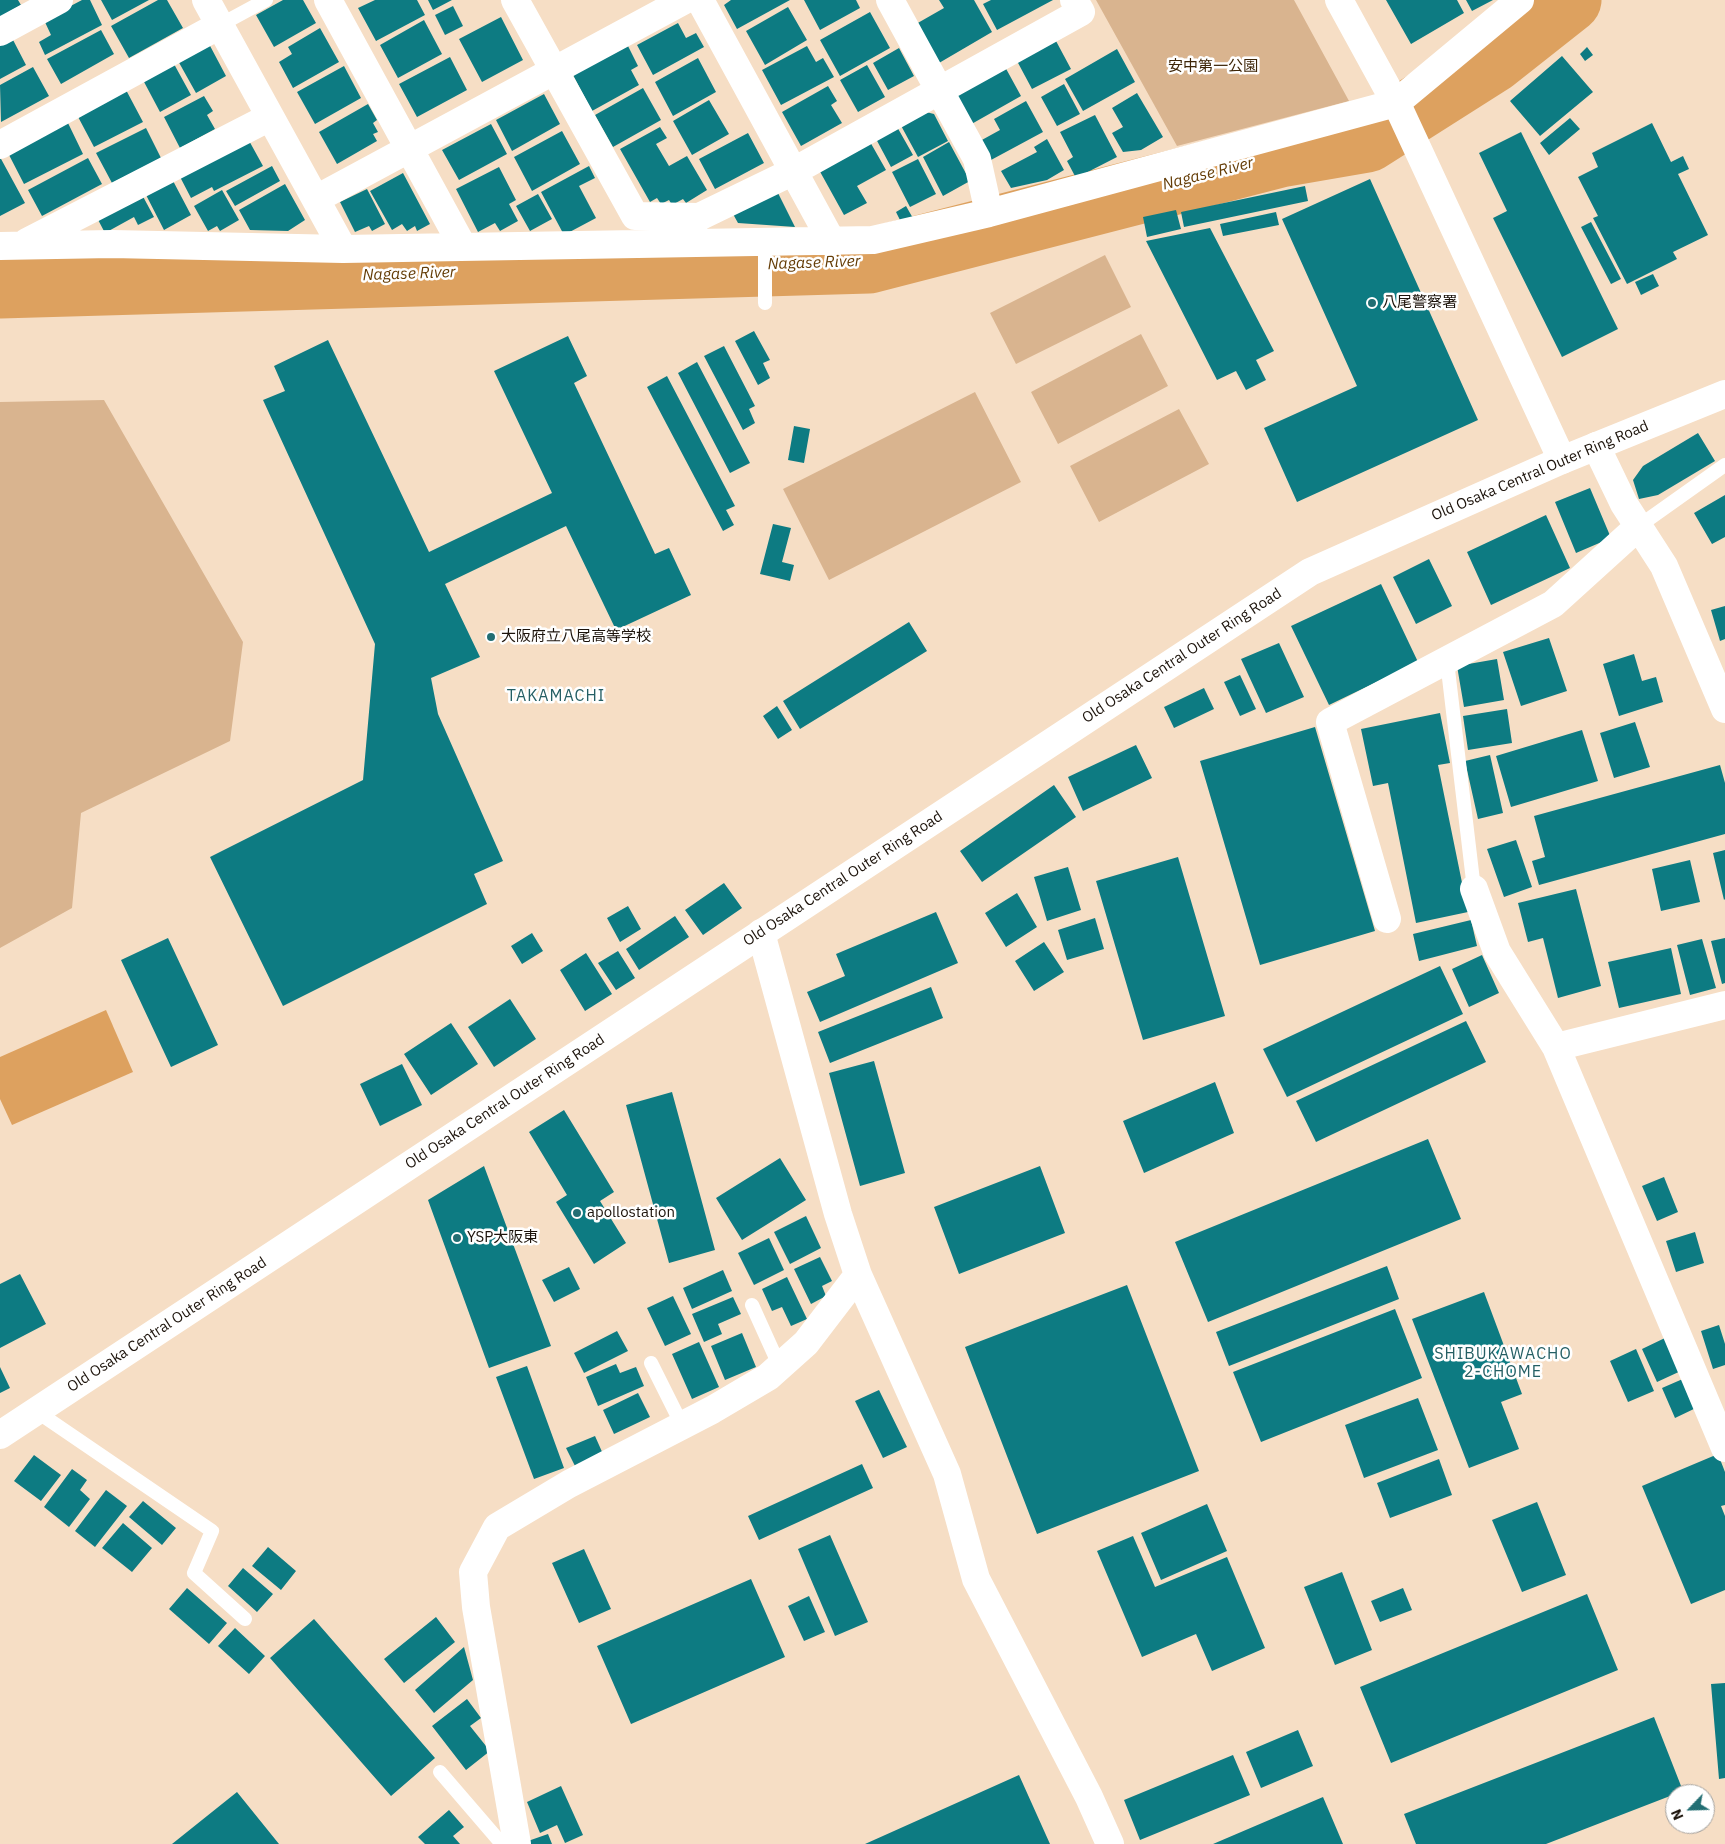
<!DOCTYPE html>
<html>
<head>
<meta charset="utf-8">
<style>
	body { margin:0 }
	#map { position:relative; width:1725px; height:1844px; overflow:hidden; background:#f6dec5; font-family:"IBM Plex Sans",sans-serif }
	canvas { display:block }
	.north { position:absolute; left:1665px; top:1784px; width:50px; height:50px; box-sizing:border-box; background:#fff; border:1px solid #a4a19d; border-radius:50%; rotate:246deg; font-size:14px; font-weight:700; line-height:20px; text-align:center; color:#1c130b }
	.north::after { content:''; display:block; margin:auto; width:18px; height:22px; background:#226e73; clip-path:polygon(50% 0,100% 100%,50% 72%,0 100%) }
</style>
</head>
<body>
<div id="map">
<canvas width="1725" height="1844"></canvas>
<div class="north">N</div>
</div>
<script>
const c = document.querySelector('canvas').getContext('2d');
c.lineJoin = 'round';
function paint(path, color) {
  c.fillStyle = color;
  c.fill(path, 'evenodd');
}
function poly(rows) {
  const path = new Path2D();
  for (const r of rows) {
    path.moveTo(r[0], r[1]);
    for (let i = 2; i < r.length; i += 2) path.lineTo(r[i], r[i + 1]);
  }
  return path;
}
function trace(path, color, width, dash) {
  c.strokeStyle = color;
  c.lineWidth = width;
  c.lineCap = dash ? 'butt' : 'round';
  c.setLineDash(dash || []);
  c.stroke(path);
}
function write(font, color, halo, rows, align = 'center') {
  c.font = font + ' "IBM Plex Sans","Noto Sans JP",sans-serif';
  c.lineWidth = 5;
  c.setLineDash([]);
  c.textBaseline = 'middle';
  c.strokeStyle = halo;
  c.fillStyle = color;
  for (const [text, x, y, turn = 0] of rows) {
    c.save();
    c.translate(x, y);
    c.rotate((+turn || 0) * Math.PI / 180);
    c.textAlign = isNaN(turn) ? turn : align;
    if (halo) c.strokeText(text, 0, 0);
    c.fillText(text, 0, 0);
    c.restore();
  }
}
paint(poly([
	[1096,0,1294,0,1349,101,1177,146],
	[1105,255,1131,307,1016,364,990,313],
	[1141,334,1168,386,1058,444,1031,392],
	[975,392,1021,482,829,580,783,489],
	[104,400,243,642,230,741,81,813,72,908,0,948,0,402],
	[1179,409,1209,464,1099,522,1070,466]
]), '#d9b48f');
paint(poly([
	[106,1010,133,1072,12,1125,0,1099,0,1057]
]), '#dda15f');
trace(poly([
	[0,286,869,261,1280,155,1367,140,1493,60,1569,0]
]), '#dda15f', 65);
paint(poly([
	[0,0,18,0,21,5,0,17],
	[82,0,90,0,102,25,45,55,39,42,51,35,44,20],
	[101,0,149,0,112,20],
	[158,0,167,0,183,28,129,58,111,26],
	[283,0,303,0,316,23,274,47,256,15],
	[375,0,417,0,425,15,376,41,358,8],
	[428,0,452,0,433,10],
	[731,0,790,0,737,29,724,5],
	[804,0,856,0,860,8,820,30],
	[939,0,974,0,992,32,939,63,916,24,944,8],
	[991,0,1053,0,997,30,983,4],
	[1386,0,1457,0,1464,13,1411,44],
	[1466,0,1493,0,1472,11],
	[453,6,463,26,445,35,435,15],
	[788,7,807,40,765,65,746,31],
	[870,12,890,48,840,76,820,40],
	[501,17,523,60,482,82,459,39],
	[424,20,442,54,398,78,380,45],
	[678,23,686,38,696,33,704,47,653,75,637,45],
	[320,28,339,62,293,88,279,62,292,54,288,47],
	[101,30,114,54,61,84,47,59],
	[11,36,26,65,0,79,0,42],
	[1056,41,1071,69,1032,89,1017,61],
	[208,42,226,76,196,93,177,59],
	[628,46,638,66,631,70,639,85,592,111,573,75],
	[807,46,816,62,823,58,834,77,781,105,762,70],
	[1587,47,1593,55,1585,61,1580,54],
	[899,48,914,76,888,90,873,63],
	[1117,49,1135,82,1083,111,1065,79],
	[1562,56,1593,92,1540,136,1510,101],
	[450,57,467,90,417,117,399,84],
	[698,58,716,92,673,116,655,82],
	[174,64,191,95,160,112,143,80],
	[867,65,885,97,858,112,840,80],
	[1004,65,1021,96,968,126,951,95],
	[344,66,361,98,315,124,297,92],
	[33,67,49,96,1,122,0,85],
	[1064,84,1080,114,1057,126,1041,97],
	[828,86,837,101,831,105,842,123,801,146,782,112],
	[125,88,143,122,94,147,76,113],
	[643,88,661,120,613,147,595,115],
	[1137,93,1163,137,1141,150,1123,152,1112,133,1123,127,1112,108],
	[544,94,560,124,512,151,496,120],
	[204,96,213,111,207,115,215,129,180,148,164,117],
	[709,100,729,134,692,155,673,121],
	[1026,101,1043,132,991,160,980,141,1000,130,994,119],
	[368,104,377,120,373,123,378,132,373,134,377,141,337,164,319,132],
	[918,110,934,114,948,141,918,157,898,120],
	[1095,115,1117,157,1076,178,1067,161,1073,157,1060,132],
	[1570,118,1580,129,1549,155,1540,143],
	[68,123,83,154,24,184,8,153],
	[1652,123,1671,162,1683,156,1689,169,1678,174,1708,235,1673,252,1677,259,1627,284,1593,218,1598,216,1578,177,1598,167,1592,153],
	[491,124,507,154,459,180,442,150],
	[896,125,913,155,891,167,875,137],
	[660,127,667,138,656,144,669,166,687,156,707,190,686,203,683,199,672,205,669,200,661,204,657,198,650,202,620,149],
	[146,128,161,158,112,183,96,153],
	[562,131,580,164,532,191,514,157],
	[1521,132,1618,329,1562,357,1493,218,1507,211,1479,153],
	[748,133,764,163,715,189,699,159],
	[247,137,263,166,214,191,212,187,191,198,178,173],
	[1047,139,1064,170,1047,180,1011,188,1001,171,1037,152,1034,147],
	[869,140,886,170,857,186,867,203,844,215,818,168],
	[949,142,970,181,943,196,923,157],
	[0,157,25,203,0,216],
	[88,158,102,184,42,216,28,190],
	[918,159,936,194,910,207,892,172],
	[272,166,280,181,235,206,226,191],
	[589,166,595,178,579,186,596,218,564,235,541,192],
	[499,167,516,200,509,204,518,221,500,231,495,223,478,232,456,189],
	[403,173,430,224,417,231,415,226,407,231,402,224,392,230,370,191],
	[171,177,191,215,164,230,144,191],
	[1370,179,1478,420,1297,502,1264,428,1357,386,1282,219],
	[285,184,305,220,288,231,250,230,239,210],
	[1305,186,1308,201,1184,227,1181,212],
	[139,189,154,217,138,225,134,217,105,233,95,214],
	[367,189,385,224,372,231,369,226,355,232,340,202],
	[222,190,239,220,220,231,217,226,208,231,194,206],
	[777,191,795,227,738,223,733,214],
	[538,194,552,219,530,231,516,206],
	[906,206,914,220,903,226,896,212],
	[1176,210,1181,229,1147,237,1143,217],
	[1276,212,1279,225,1223,236,1220,224],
	[1591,222,1621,279,1611,284,1581,227],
	[1210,228,1274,351,1256,360,1266,380,1246,390,1236,371,1217,380,1146,241],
	[1653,274,1659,286,1641,295,1635,282],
	[754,331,770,360,763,363,770,378,758,385,735,341],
	[568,336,587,376,574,383,655,554,669,548,691,595,616,630,566,526,445,584,480,657,431,678,438,714,503,861,474,874,487,904,283,1006,210,857,363,780,375,644,263,400,285,391,274,366,328,340,429,552,552,493,494,371],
	[724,346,755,406,749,409,755,423,743,430,704,356],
	[697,362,750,463,730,473,678,373],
	[667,376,735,506,726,510,734,525,723,531,647,387],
	[794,426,810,429,804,463,788,460],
	[1698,433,1715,461,1658,495,1639,499,1633,480,1643,466],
	[1590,488,1611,538,1576,553,1555,502],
	[1725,495,1725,537,1712,544,1694,513],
	[1546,515,1570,568,1491,605,1467,552],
	[773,524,791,528,782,562,794,565,790,581,760,574],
	[1429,559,1452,606,1416,624,1393,577],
	[1381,584,1418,662,1329,705,1291,626],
	[1725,606,1725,639,1720,641,1711,610],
	[909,622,927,651,800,729,783,701],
	[1549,638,1567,691,1521,706,1503,652],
	[1279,643,1304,697,1266,713,1241,659],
	[1634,654,1642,681,1656,677,1663,702,1619,716,1603,664],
	[1497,659,1504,700,1464,707,1457,666],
	[1240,675,1256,709,1240,716,1224,682],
	[1204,688,1214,709,1174,728,1164,707],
	[777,706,792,730,778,739,763,716],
	[1507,709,1512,743,1468,750,1463,716],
	[1440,713,1450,763,1438,765,1468,912,1416,923,1388,783,1373,786,1361,729],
	[1635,722,1650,767,1614,778,1600,733],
	[1315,727,1375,931,1260,965,1200,761],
	[1582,730,1598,781,1511,807,1496,756],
	[1136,745,1152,778,1083,811,1068,777],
	[1490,755,1503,813,1478,819,1465,761],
	[1720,765,1725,783,1725,834,1539,885,1532,861,1545,857,1534,816],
	[1054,785,1076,817,982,882,960,851],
	[1516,840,1532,887,1504,897,1487,849],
	[1725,850,1725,899,1724,900,1713,853],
	[1178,857,1225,1016,1143,1040,1096,881],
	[1690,860,1700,902,1661,911,1652,869],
	[1068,867,1081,910,1047,921,1034,877],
	[724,883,742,908,703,935,685,910],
	[1576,889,1601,986,1558,998,1543,938,1528,942,1518,903],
	[1017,893,1037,927,1006,947,985,913],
	[628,906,641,929,620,942,607,918],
	[936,912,958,963,820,1022,807,992,845,976,836,954],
	[675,916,689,937,639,970,626,949],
	[1095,918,1104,949,1067,960,1058,930],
	[1471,920,1477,946,1419,961,1413,934],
	[532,933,543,951,522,964,511,946],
	[168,938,218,1045,171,1067,121,960],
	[1725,938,1725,983,1722,984,1711,941],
	[1702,939,1716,988,1690,995,1677,945],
	[1044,942,1064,972,1034,991,1015,961],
	[1671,948,1681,994,1619,1008,1608,962],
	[618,951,635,978,616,990,598,963],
	[586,953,612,994,585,1011,560,970],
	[1482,955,1499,993,1469,1007,1452,969],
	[1440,966,1463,1014,1287,1097,1263,1049],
	[931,987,943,1018,830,1063,818,1032],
	[510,999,536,1039,494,1067,468,1027],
	[1466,1021,1486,1062,1316,1142,1296,1101],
	[451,1023,478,1064,431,1095,404,1054],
	[874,1061,905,1173,860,1186,829,1073],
	[402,1064,422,1105,380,1126,360,1084],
	[1215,1082,1234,1133,1144,1173,1123,1121],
	[672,1092,715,1250,669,1263,626,1105],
	[564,1110,614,1192,600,1201,626,1243,594,1264,556,1202,567,1195,529,1132],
	[1428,1139,1461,1219,1208,1322,1175,1242],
	[780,1158,806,1200,742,1240,716,1198],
	[484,1166,551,1346,489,1368,428,1200],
	[1040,1166,1065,1233,959,1274,934,1207],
	[1664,1177,1678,1212,1657,1221,1642,1186],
	[806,1216,821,1248,790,1264,774,1232],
	[1695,1232,1704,1263,1676,1272,1666,1241],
	[769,1238,784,1270,754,1285,738,1253],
	[820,1257,832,1281,822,1286,826,1296,811,1304,794,1269],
	[1387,1266,1399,1299,1229,1366,1216,1332],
	[569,1267,580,1289,554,1302,542,1280],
	[723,1270,732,1291,692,1309,683,1288],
	[20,1274,46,1324,0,1348,0,1284],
	[787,1277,807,1319,791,1326,782,1307,772,1311,762,1289],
	[1127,1285,1199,1471,1037,1534,965,1347],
	[1484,1292,1522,1394,1501,1402,1519,1449,1469,1468,1412,1319],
	[673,1296,691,1334,665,1346,647,1308],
	[733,1297,741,1314,718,1324,722,1334,704,1342,692,1314],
	[1395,1309,1422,1378,1261,1442,1233,1372],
	[1719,1325,1725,1344,1725,1365,1713,1369,1701,1331],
	[617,1331,628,1351,584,1373,574,1353],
	[742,1333,756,1367,725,1380,711,1346],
	[1667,1337,1683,1370,1657,1382,1642,1349],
	[699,1342,719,1387,692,1399,672,1354],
	[1636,1349,1654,1391,1628,1402,1610,1361],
	[616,1364,620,1373,636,1367,644,1386,598,1406,586,1377],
	[527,1366,564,1468,534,1479,496,1377],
	[0,1367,10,1388,0,1393],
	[1685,1378,1698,1407,1675,1418,1662,1388],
	[879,1390,907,1447,883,1458,855,1401],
	[638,1393,650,1417,614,1434,603,1410],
	[1418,1398,1438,1450,1364,1478,1345,1425],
	[595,1436,603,1454,575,1466,566,1448],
	[1718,1454,1725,1472,1725,1505,1721,1506,1725,1516,1725,1590,1691,1604,1642,1486],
	[34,1455,61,1475,41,1501,14,1481],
	[1439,1459,1452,1495,1390,1518,1377,1483],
	[862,1464,873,1488,759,1540,748,1516],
	[72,1469,87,1480,80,1490,90,1499,69,1527,44,1507],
	[106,1490,127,1506,95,1547,75,1531],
	[143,1501,176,1528,162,1545,129,1517],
	[1537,1502,1566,1575,1522,1592,1492,1520],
	[1207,1504,1227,1551,1161,1580,1141,1533],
	[123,1523,152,1548,132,1572,102,1548],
	[830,1535,868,1622,835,1636,798,1549],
	[1133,1536,1155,1587,1227,1557,1265,1648,1212,1671,1196,1634,1142,1657,1097,1551],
	[268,1547,296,1571,281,1590,252,1566],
	[584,1549,611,1609,579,1623,552,1563],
	[243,1568,273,1594,257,1612,228,1586],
	[1342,1572,1372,1650,1335,1665,1304,1587],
	[751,1579,785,1657,631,1724,597,1646],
	[187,1588,227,1623,209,1644,169,1609],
	[1403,1588,1412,1610,1380,1622,1371,1601],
	[1587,1594,1618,1670,1391,1763,1360,1687],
	[809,1596,825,1632,804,1641,788,1606],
	[436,1617,455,1642,404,1683,384,1659],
	[314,1619,435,1758,391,1796,270,1658],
	[235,1628,265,1656,249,1674,218,1646],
	[464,1647,473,1680,434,1713,415,1690],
	[1725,1683,1725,1778,1719,1779,1711,1684],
	[467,1699,481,1718,470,1726,490,1751,466,1770,432,1726],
	[1654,1717,1683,1791,1546,1844,1416,1844,1404,1814],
	[1298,1730,1313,1766,1261,1788,1246,1752],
	[1233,1755,1250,1795,1140,1840,1124,1800],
	[1019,1775,1050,1844,865,1844],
	[561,1786,583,1835,565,1843,557,1825,540,1833,527,1802],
	[237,1792,279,1844,172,1844],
	[1323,1797,1343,1844,1213,1844],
	[449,1810,464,1827,453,1836,460,1844,425,1844,418,1837],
	[548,1834,552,1844,529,1844,528,1841]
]), '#0d7b82');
trace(poly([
	[220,25,266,0],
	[765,303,765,243],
	[1639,526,1725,465],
	[1447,661,1474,889],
	[752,1305,780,1367],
	[651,1363,682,1425],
	[36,1411,212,1531,194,1573,245,1619],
	[440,1772,502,1844]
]), '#fff', 14);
trace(poly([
	[206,0,343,249],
	[328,0,463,247],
	[515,0,635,216,699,217,794,171,1081,12,1074,0],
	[700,0,832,242],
	[890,0,977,159,989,213],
	[0,32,59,0],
	[0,145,220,25],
	[316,199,685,0],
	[27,242,270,117],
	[0,246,112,244,343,249,873,240,989,213,1396,103,1520,0],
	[1596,446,1624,504,1664,566,1725,709],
	[1474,889,1497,952,1556,1047],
	[1387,919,1330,722,1553,604,1639,526],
	[761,933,838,1214,858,1275,947,1474,976,1579,1089,1797,1110,1844],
	[1725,1005,1556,1047,1725,1448],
	[517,1844,476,1607,473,1572,497,1527,569,1484,712,1410,768,1377,806,1343,858,1275]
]), '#fff', 28);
trace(poly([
	[1339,0,1401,113,1562,460]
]), '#fff', 28);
trace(poly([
	[0,1435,1310,572,1562,460,1725,394]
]), '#fff', 28);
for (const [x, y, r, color] of [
	[1372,303,5,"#226e73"],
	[491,637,5,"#226e73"],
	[577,1213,5,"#226e73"],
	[457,1238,5,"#226e73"]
]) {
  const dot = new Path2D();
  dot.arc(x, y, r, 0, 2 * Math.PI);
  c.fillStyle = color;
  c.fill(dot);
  trace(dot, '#fff', 2);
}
write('15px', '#3e2608', '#fff', [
	["安中第一公園",1213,67]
]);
write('15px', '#1c130b', '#fff', [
	["八尾警察署",1382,303],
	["大阪府立八尾高等学校",501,637],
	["apollostation",587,1213],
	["YSP大阪東",467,1238]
], 'left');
write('15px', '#1c130b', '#fff', [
	["Old Osaka Central Outer Ring Road",1540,471,-23],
	["Old Osaka Central Outer Ring Road",1182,656,-33],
	["Old Osaka Central Outer Ring Road",843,879,-33],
	["Old Osaka Central Outer Ring Road",505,1102,-33],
	["Old Osaka Central Outer Ring Road",167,1325,-33]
]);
write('italic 16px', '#643c06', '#fff', [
	["Nagase River",1208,174,-14],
	["Nagase River",814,263,-2],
	["Nagase River",409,274,-2]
]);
c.letterSpacing = '1px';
write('16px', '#255f64', '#fff', [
	["TAKAMACHI",556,696],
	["SHIBUKAWACHO",1503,1354],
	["2-CHOME",1503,1372]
]);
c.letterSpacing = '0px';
</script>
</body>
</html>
